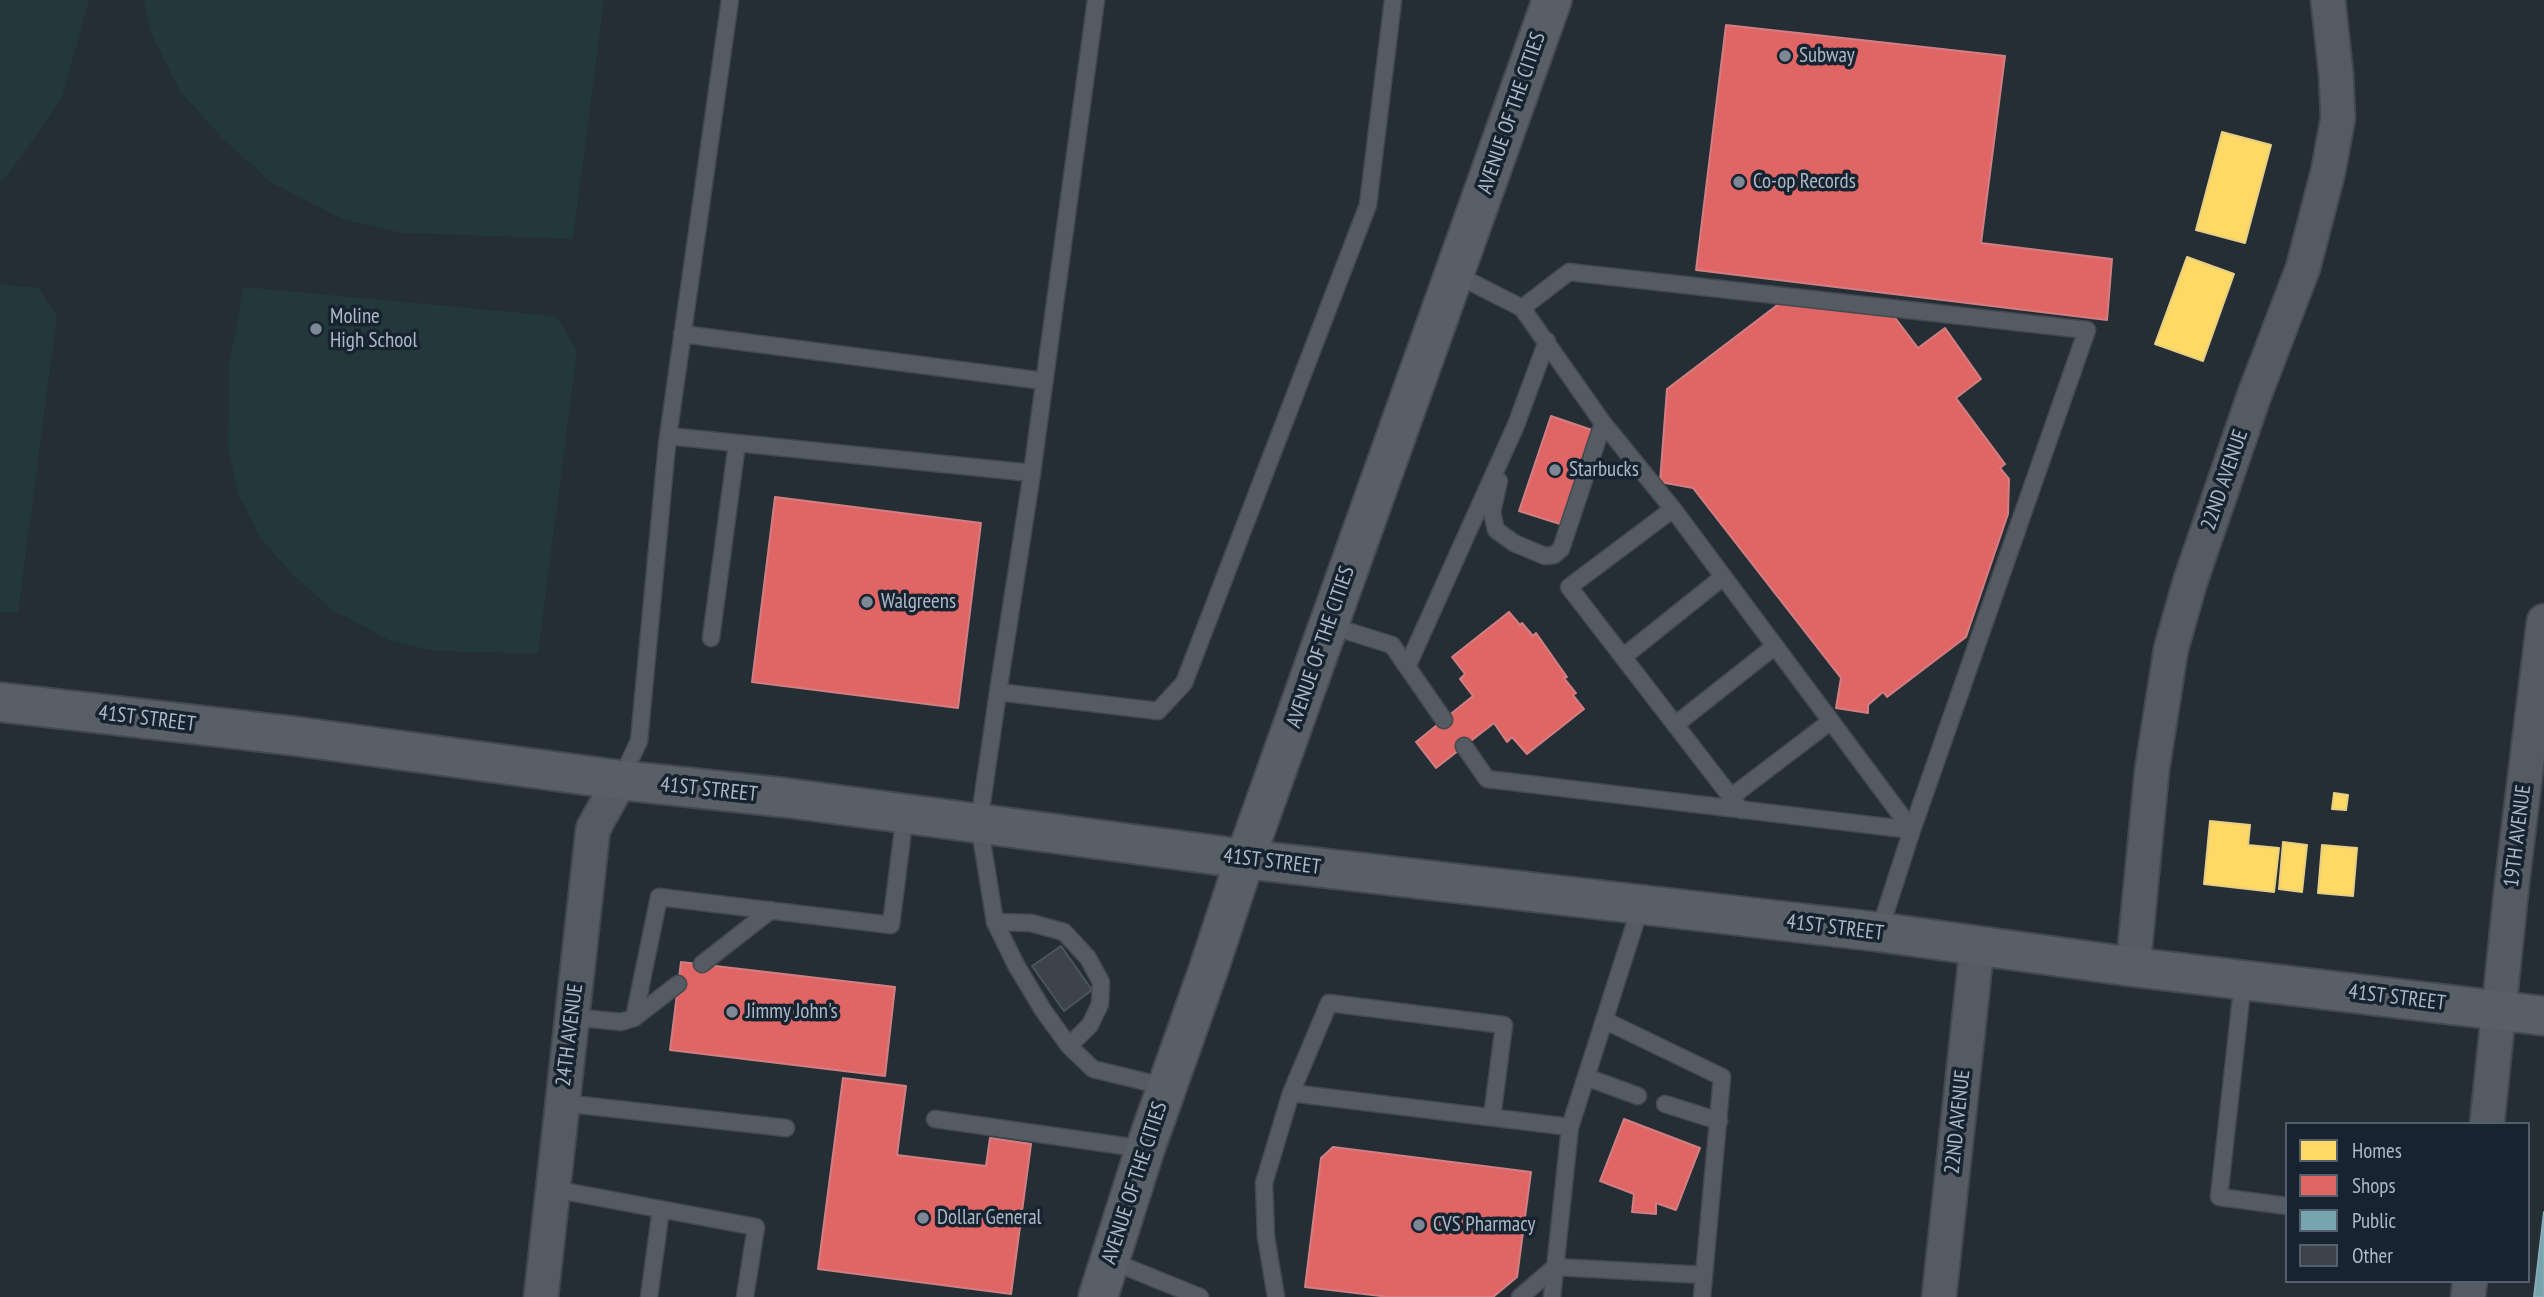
<!DOCTYPE html>
<html>
<head>
<meta charset="utf-8">
<style>
	body { margin:0 }
	#map { position:relative; width:2544px; height:1297px; overflow:hidden; background:#252d35; font-family:"PT Sans Narrow",sans-serif }
	canvas { display:block }
	.legend { position:absolute; left:2285px; top:1122px; width:245px; height:161px; box-sizing:border-box; background:#182330; border:2px solid #545f6d; margin:0; padding:9px 12px; list-style:none; font-size:21px; color:#adb8c8 }
	.legend li { display:flex; align-items:center; gap:14px; height:35px }
	.legend b { width:35px; border:2px solid #545f6d }
</style>
</head>
<body>
<div id="map">
<canvas width="2544" height="1297"></canvas>
<ul class="legend">
<li><b style="height:19px;background:#ffd966"></b>Homes</li>
<li><b style="height:19px;background:#e06666"></b>Shops</li>
<li><b style="height:19px;background:#76a5af"></b>Public</li>
<li><b style="height:19px;background:#3d434b"></b>Other</li>
</ul>
</div>
<script>
const c = document.querySelector('canvas').getContext('2d');
c.lineJoin = 'round';
function paint(path, color) {
  c.fillStyle = color;
  c.fill(path, 'evenodd');
}
function poly(rows) {
  const path = new Path2D();
  for (const r of rows) {
    path.moveTo(r[0], r[1]);
    for (let i = 2; i < r.length; i += 2) path.lineTo(r[i], r[i + 1]);
  }
  return path;
}
function trace(path, color, width, dash) {
  c.strokeStyle = color;
  c.lineWidth = width;
  c.lineCap = dash ? 'butt' : 'round';
  c.setLineDash(dash || []);
  c.stroke(path);
}
function write(font, color, halo, rows, align = 'center') {
  c.font = font + ' "PT Sans Narrow",sans-serif';
  c.lineWidth = 7;
  c.setLineDash([]);
  c.textBaseline = 'middle';
  c.strokeStyle = halo;
  c.fillStyle = color;
  for (const [text, x, y, turn = 0] of rows) {
    c.save();
    c.translate(x, y);
    c.rotate((+turn || 0) * Math.PI / 180);
    c.textAlign = isNaN(turn) ? turn : align;
    if (halo) c.strokeText(text, 0, 0);
    c.fillText(text, 0, 0);
    c.restore();
  }
}
paint(poly([
	[0,0,89,0,62,98,8,175,0,180],
	[144,0,604,0,573,239,403,233,344,220,272,183,222,138,180,91,150,31],
	[0,284,38,288,57,316,18,612,0,612],
	[244,287,556,316,577,350,538,654,435,651,391,641,334,611,293,575,260,537,238,493,228,447,229,364]
]), '#22383b');
const homes = poly([
	[2222,132,2271,145,2245,243,2196,230,2222,132],
	[2187,257,2234,274,2203,361,2155,344,2187,257],
	[2334,793,2348,795,2346,810,2332,809,2334,793],
	[2210,821,2250,825,2248,845,2279,848,2274,892,2204,884,2210,821],
	[2283,842,2307,845,2302,892,2279,889,2283,842],
	[2322,845,2357,848,2353,896,2318,893,2322,845]
]);
paint(homes, '#ffd966');
trace(homes, '#e6cf83', 2);
const shops = poly([
	[1726,25,2005,56,1981,243,2112,259,2107,320,1696,270,1726,25],
	[1780,303,1893,315,1918,348,1945,328,1981,379,1956,398,2005,464,2000,468,2009,479,2008,514,1966,637,1887,697,1883,692,1868,705,1868,713,1836,708,1841,678,1693,488,1660,482,1667,389,1780,303],
	[1551,416,1592,430,1560,524,1519,511,1551,416],
	[775,497,981,523,958,708,752,682,775,497],
	[1509,612,1520,625,1522,623,1533,636,1536,633,1567,677,1564,678,1576,693,1573,695,1584,709,1527,754,1512,737,1507,742,1494,723,1436,768,1416,742,1473,696,1460,679,1465,674,1452,657,1509,612],
	[681,962,895,987,885,1076,670,1050,681,962],
	[843,1078,906,1086,897,1155,986,1166,990,1138,1031,1144,1011,1294,818,1269,843,1078],
	[1624,1119,1700,1148,1676,1210,1656,1203,1656,1214,1632,1212,1634,1194,1600,1181,1624,1119],
	[1333,1147,1531,1172,1517,1277,1493,1297,1389,1297,1305,1287,1321,1158,1333,1147]
]);
paint(shops, '#e06666');
trace(shops, '#d17f83', 2);
const public = poly([
	[2544,1212,2544,1297,2534,1297,2544,1212]
]);
paint(public, '#76a5af');
trace(public, '#86abb6', 2);
const building = poly([
	[1061,946,1092,990,1064,1011,1032,966,1061,946]
]);
paint(building, '#3d434b');
trace(building, '#4c545d', 2);
const lane = poly([
	[1455,274,1522,308,1569,272,2087,330,1912,830,1879,932],
	[682,334,1044,381],
	[668,436,1032,473,998,692],
	[1032,473,1096,0],
	[1499,481,1492,512,1496,530,1514,543,1545,556,1554,555,1561,549,1603,423],
	[1673,509,1569,587,1741,810],
	[1328,625,1392,645,1444,720],
	[711,638,737,443],
	[1623,657,1723,577],
	[1407,667,1516,425,1547,341],
	[1675,725,1775,646],
	[1464,746,1487,779,1912,830,1673,509,1603,423,1522,308],
	[621,779,639,741,667,444,730,0],
	[1731,797,1831,721],
	[995,922,1031,923,1064,932,1088,958,1101,982,1100,1004,1090,1025,1069,1046],
	[702,964,771,910],
	[2243,980,2219,1197,2287,1206],
	[572,1017,621,1022,634,1018,659,897,891,925,905,814],
	[634,1018,678,984],
	[1604,1020,1722,1077,1702,1297],
	[1586,1077,1638,1096],
	[1167,1087,1093,1069,1069,1046,1043,1010,1016,965,995,922,979,823,998,692,1158,711,1184,683,1368,205,1393,0],
	[1291,1093,1329,1003,1504,1025,1492,1117],
	[562,1103,786,1128],
	[1665,1104,1719,1121],
	[935,1119,1145,1149],
	[1570,1127,1641,905],
	[553,1189,756,1227,745,1297],
	[1109,1260,1200,1297],
	[649,1297,661,1209],
	[1276,1297,1266,1237,1264,1183,1291,1093,1570,1127,1552,1297],
	[1520,1297,1555,1267,1704,1275]
]);
const street = poly([
	[2133,967,2152,770,2171,649,2190,582,2254,396,2303,268,2328,172,2338,118,2336,74,2328,0],
	[2487,1124,2512,883,2544,621],
	[541,1297,593,829,620,780],
	[1939,1297,1977,947],
	[2468,1297,2470,1281]
]);
const secondary = poly([
	[0,702,294,736,620,780,788,798,1245,859,1879,932,2133,967,2544,1016],
	[1098,1297,1145,1149,1208,971,1245,859,1552,0]
]);
trace(lane, '#43494f', 19);
trace(street, '#43494f', 37);
trace(secondary, '#43494f', 42);
trace(lane, '#555b63', 16);
trace(street, '#555b63', 33);
trace(secondary, '#595f67', 38);
for (const [x, y, r, color] of [
	[1785,56,7,"#7d8795"],
	[1739,182,7,"#7d8795"],
	[316,329,7,"#7d8795"],
	[1555,470,7,"#7d8795"],
	[867,602,7,"#7d8795"],
	[732,1012,7,"#7d8795"],
	[923,1218,7,"#7d8795"],
	[1419,1225,7,"#7d8795"]
]) {
  const dot = new Path2D();
  dot.arc(x, y, r, 0, 2 * Math.PI);
  c.fillStyle = color;
  c.fill(dot);
  trace(dot, '#182330', 2.5);
}
write('21px', '#adb8c8', '#182330', [
	["Subway",1799,56],
	["Co-op Records",1753,182],
	["Moline",330,317],
	["High School",330,341],
	["Starbucks",1569,470],
	["Walgreens",881,602],
	["Jimmy John's",746,1012],
	["Dollar General",937,1218],
	["CVS Pharmacy",1433,1225]
], 'left');
write('21px', '#adb8c8', '#182330', [
	["AVENUE OF THE CITIES",1512,113,-71],
	["22ND AVENUE",2225,480,-71],
	["AVENUE OF THE CITIES",1321,647,-71],
	["41ST STREET",147,719,7],
	["41ST STREET",709,790,6],
	["19TH AVENUE",2518,836,-83],
	["41ST STREET",1272,862,7],
	["41ST STREET",1835,928,7],
	["41ST STREET",2397,998,7],
	["24TH AVENUE",570,1035,-83],
	["22ND AVENUE",1958,1122,-84],
	["AVENUE OF THE CITIES",1135,1183,-72]
]);
</script>
</body>
</html>
